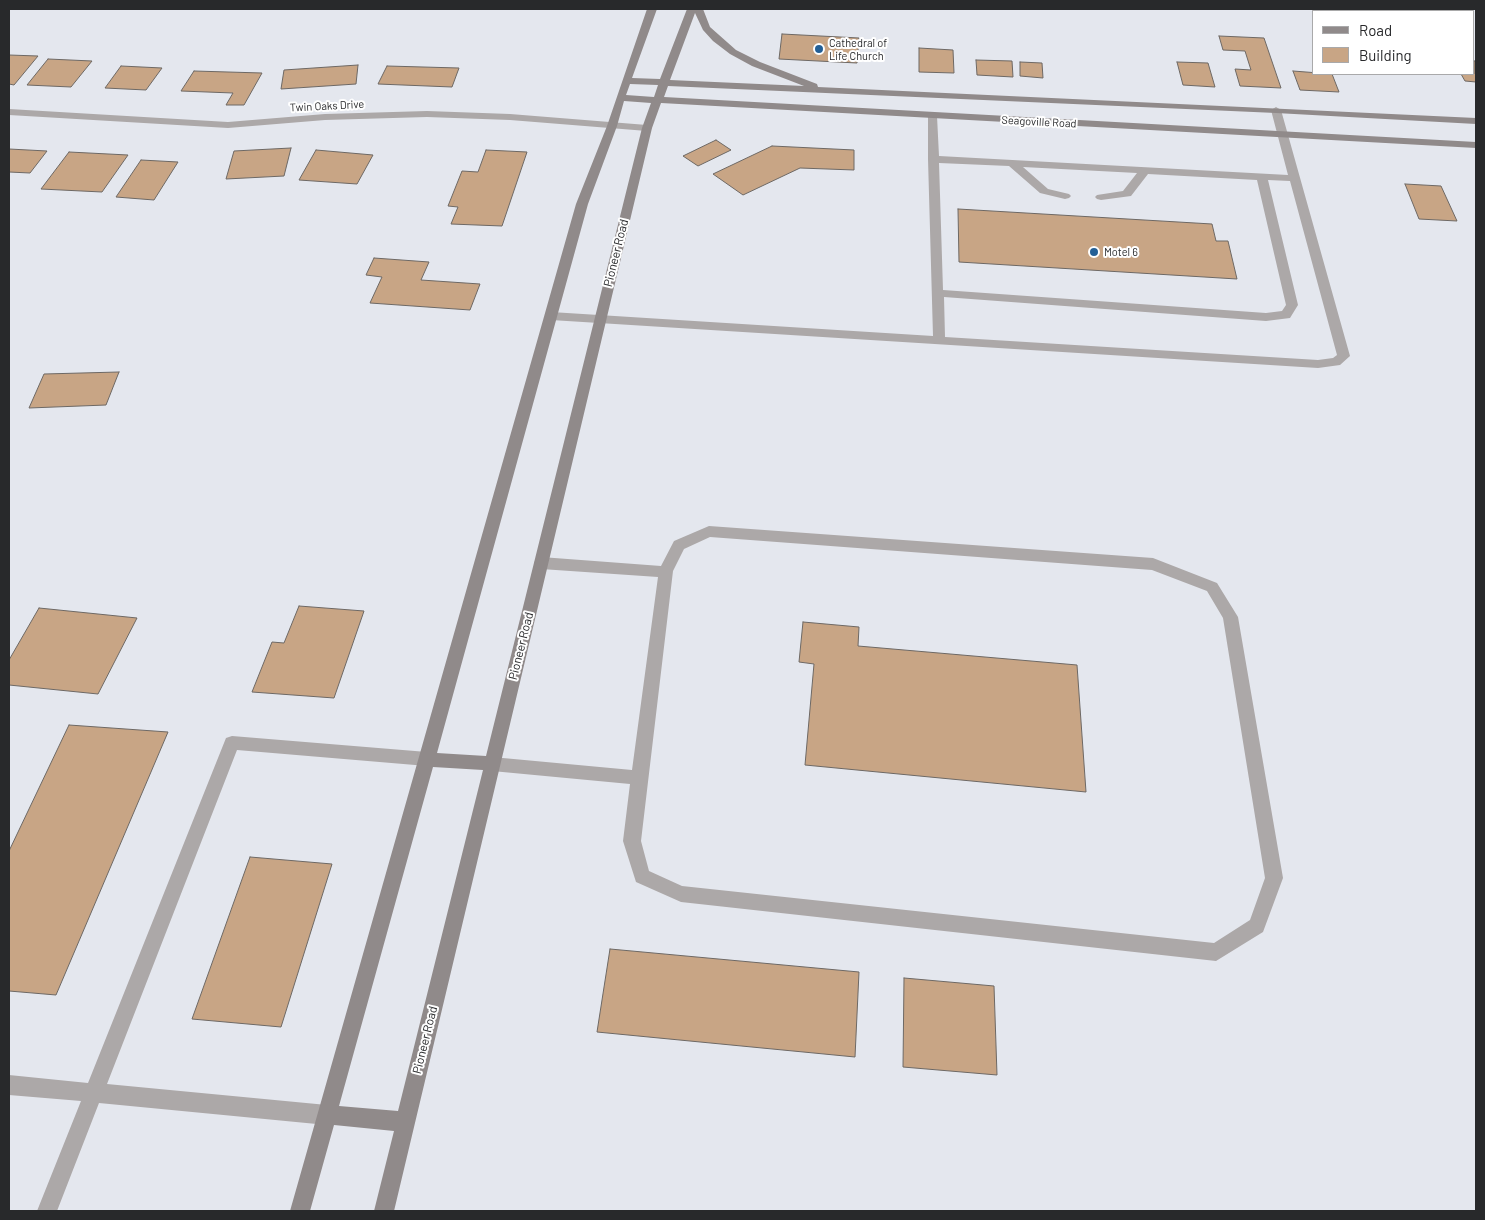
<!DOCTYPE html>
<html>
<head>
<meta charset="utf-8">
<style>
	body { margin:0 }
	#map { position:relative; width:1485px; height:1220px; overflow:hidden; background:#e4e7ee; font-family:Barlow,sans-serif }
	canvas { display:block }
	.frame { position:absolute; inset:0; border:10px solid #28292b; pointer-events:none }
	.legend { position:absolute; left:1312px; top:10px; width:162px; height:65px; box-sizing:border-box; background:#fff; border:1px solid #a9a9aa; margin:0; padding:6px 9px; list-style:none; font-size:15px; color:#28292b }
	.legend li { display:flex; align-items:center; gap:10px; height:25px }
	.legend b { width:25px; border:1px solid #a9a9aa }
</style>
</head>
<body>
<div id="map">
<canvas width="1485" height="1220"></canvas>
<div class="frame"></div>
<ul class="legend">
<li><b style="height:6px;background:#908a8a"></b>Road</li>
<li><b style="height:14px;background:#c8a585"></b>Building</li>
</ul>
</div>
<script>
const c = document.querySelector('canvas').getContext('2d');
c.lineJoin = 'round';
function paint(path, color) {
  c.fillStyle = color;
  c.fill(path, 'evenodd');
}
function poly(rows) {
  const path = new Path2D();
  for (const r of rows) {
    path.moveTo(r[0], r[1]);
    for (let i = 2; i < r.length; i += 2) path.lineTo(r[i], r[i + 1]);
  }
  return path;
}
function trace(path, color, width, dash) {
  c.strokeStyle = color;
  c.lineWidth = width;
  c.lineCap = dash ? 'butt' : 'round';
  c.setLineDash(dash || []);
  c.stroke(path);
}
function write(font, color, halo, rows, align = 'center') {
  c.font = font + ' Barlow,sans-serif';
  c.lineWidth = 4;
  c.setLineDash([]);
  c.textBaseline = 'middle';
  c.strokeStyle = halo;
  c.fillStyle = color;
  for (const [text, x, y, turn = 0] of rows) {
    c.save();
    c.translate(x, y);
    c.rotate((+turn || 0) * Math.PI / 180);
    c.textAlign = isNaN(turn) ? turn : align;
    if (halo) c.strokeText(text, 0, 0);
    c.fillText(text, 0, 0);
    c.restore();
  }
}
const building = poly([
	[782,34,859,38,857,63,779,59,782,34],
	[1219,36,1264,38,1281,88,1240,86,1235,69,1251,70,1245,51,1223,50,1219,36],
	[919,48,953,50,954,73,919,72,919,48],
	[9,55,38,56,14,85,9,84,9,55],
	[48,59,92,61,71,87,27,85,48,59],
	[976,60,1012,61,1013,77,977,75,976,60],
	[1474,61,1476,61,1476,82,1465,81,1461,74,1474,74,1474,61],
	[1020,62,1042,63,1043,78,1020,76,1020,62],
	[1177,62,1208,63,1215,87,1183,85,1177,62],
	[358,65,356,84,281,89,284,70,358,65],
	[121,66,162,68,146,90,105,88,121,66],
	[387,66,459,68,452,87,378,84,387,66],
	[194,71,262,73,244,105,226,105,233,93,181,91,194,71],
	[1293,71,1332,74,1339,92,1300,90,1293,71],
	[716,140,731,150,698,166,683,156,716,140],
	[772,146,854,150,854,170,800,168,743,195,713,174,772,146],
	[291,148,284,176,226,179,234,151,291,148],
	[9,149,47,151,30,173,9,172,9,149],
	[316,150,373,155,357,184,299,180,316,150],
	[486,150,527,152,502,226,451,224,458,207,448,206,462,171,478,172,486,150],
	[69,152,128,155,102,192,41,189,69,152],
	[141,160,178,162,154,200,116,197,141,160],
	[1405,184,1441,186,1457,221,1419,219,1405,184],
	[958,209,1212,224,1216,241,1228,241,1237,279,959,262,958,209],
	[374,258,429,262,421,280,480,284,470,310,370,303,382,277,366,275,374,258],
	[119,372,106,405,29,408,44,374,119,372],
	[299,606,364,611,334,698,252,692,272,642,284,643,299,606],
	[39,608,137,618,98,694,9,685,9,660,39,608],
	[803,622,859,627,858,646,1077,665,1086,792,805,765,814,664,799,662,803,622],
	[69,725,168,732,56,995,9,991,9,851,69,725],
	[250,857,332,864,281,1027,192,1019,250,857],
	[610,949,859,972,855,1057,597,1032,610,949],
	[904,978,994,986,997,1075,903,1067,904,978]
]);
paint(building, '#c8a585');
trace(building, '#6d6864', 1);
paint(poly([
	[1276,107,1281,110,1350,356,1340,365,1318,368,551,320,545,316,551,312,933,336,928,159,928,114,936,114,937,116,939,156,1288,175,1271,110,1276,107],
	[939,163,1009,166,1040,193,1065,199,1069,198,1071,196,1069,194,1048,189,1023,167,1137,173,1123,191,1097,195,1095,197,1097,199,1101,200,1131,196,1148,174,1257,180,1286,305,1282,311,1266,313,943,290,939,163],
	[1268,180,1290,181,1337,355,1333,358,1318,360,945,337,944,297,1266,321,1290,318,1298,305,1268,180],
	[709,526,1153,558,1217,583,1238,617,1283,878,1263,932,1216,961,681,902,636,882,623,841,630,784,492,771,486,769,484,764,486,759,492,757,632,770,658,577,541,569,536,567,534,563,536,559,541,557,661,566,674,541,709,526],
	[710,537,1152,570,1207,591,1223,618,1265,878,1250,920,1214,943,682,886,649,871,641,841,673,571,684,549,710,537],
	[232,736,427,752,433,754,435,759,433,764,427,766,237,750,107,1084,327,1105,334,1108,337,1115,334,1122,327,1125,99,1103,57,1211,37,1211,81,1101,9,1095,9,1075,88,1083,226,738,232,736]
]), '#aca8a8');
paint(poly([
	[9,109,228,122,325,114,427,111,510,114,647,125,652,128,647,131,510,120,427,117,325,120,228,128,9,115,9,109]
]), '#aca8a8');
paint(poly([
	[647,9,657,9,632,78,660,79,687,9,703,9,710,27,736,50,760,62,817,84,818,87,1476,118,1476,124,1276,113,668,86,664,97,1476,142,1476,148,661,103,652,128,394,1211,374,1211,394,1131,334,1125,310,1211,290,1211,576,204,607,126,647,9],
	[695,13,703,30,713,41,730,54,752,66,804,86,670,80,695,13],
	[630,84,658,85,654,97,626,95,630,84],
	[624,101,651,103,642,128,486,756,437,753,588,204,617,126,624,101],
	[433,767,483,770,398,1111,339,1106,433,767]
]), '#908a8a');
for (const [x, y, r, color] of [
	[819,49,5,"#235f96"],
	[1094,252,5,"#235f96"]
]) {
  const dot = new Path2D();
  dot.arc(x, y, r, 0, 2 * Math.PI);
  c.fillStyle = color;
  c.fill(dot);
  trace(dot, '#fff', 2);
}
write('11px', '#28292b', '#fff', [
	["Cathedral of",829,43],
	["Life Church",829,56],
	["Motel 6",1104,252]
], 'left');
write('11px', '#28292b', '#fff', [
	["Twin Oaks Drive",327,106,-3],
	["Seagoville Road",1039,122,3]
]);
write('12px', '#28292b', '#fff', [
	["Pioneer Road",616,253,-76],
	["Pioneer Road",521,646,-76],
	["Pioneer Road",425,1040,-76]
]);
</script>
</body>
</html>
